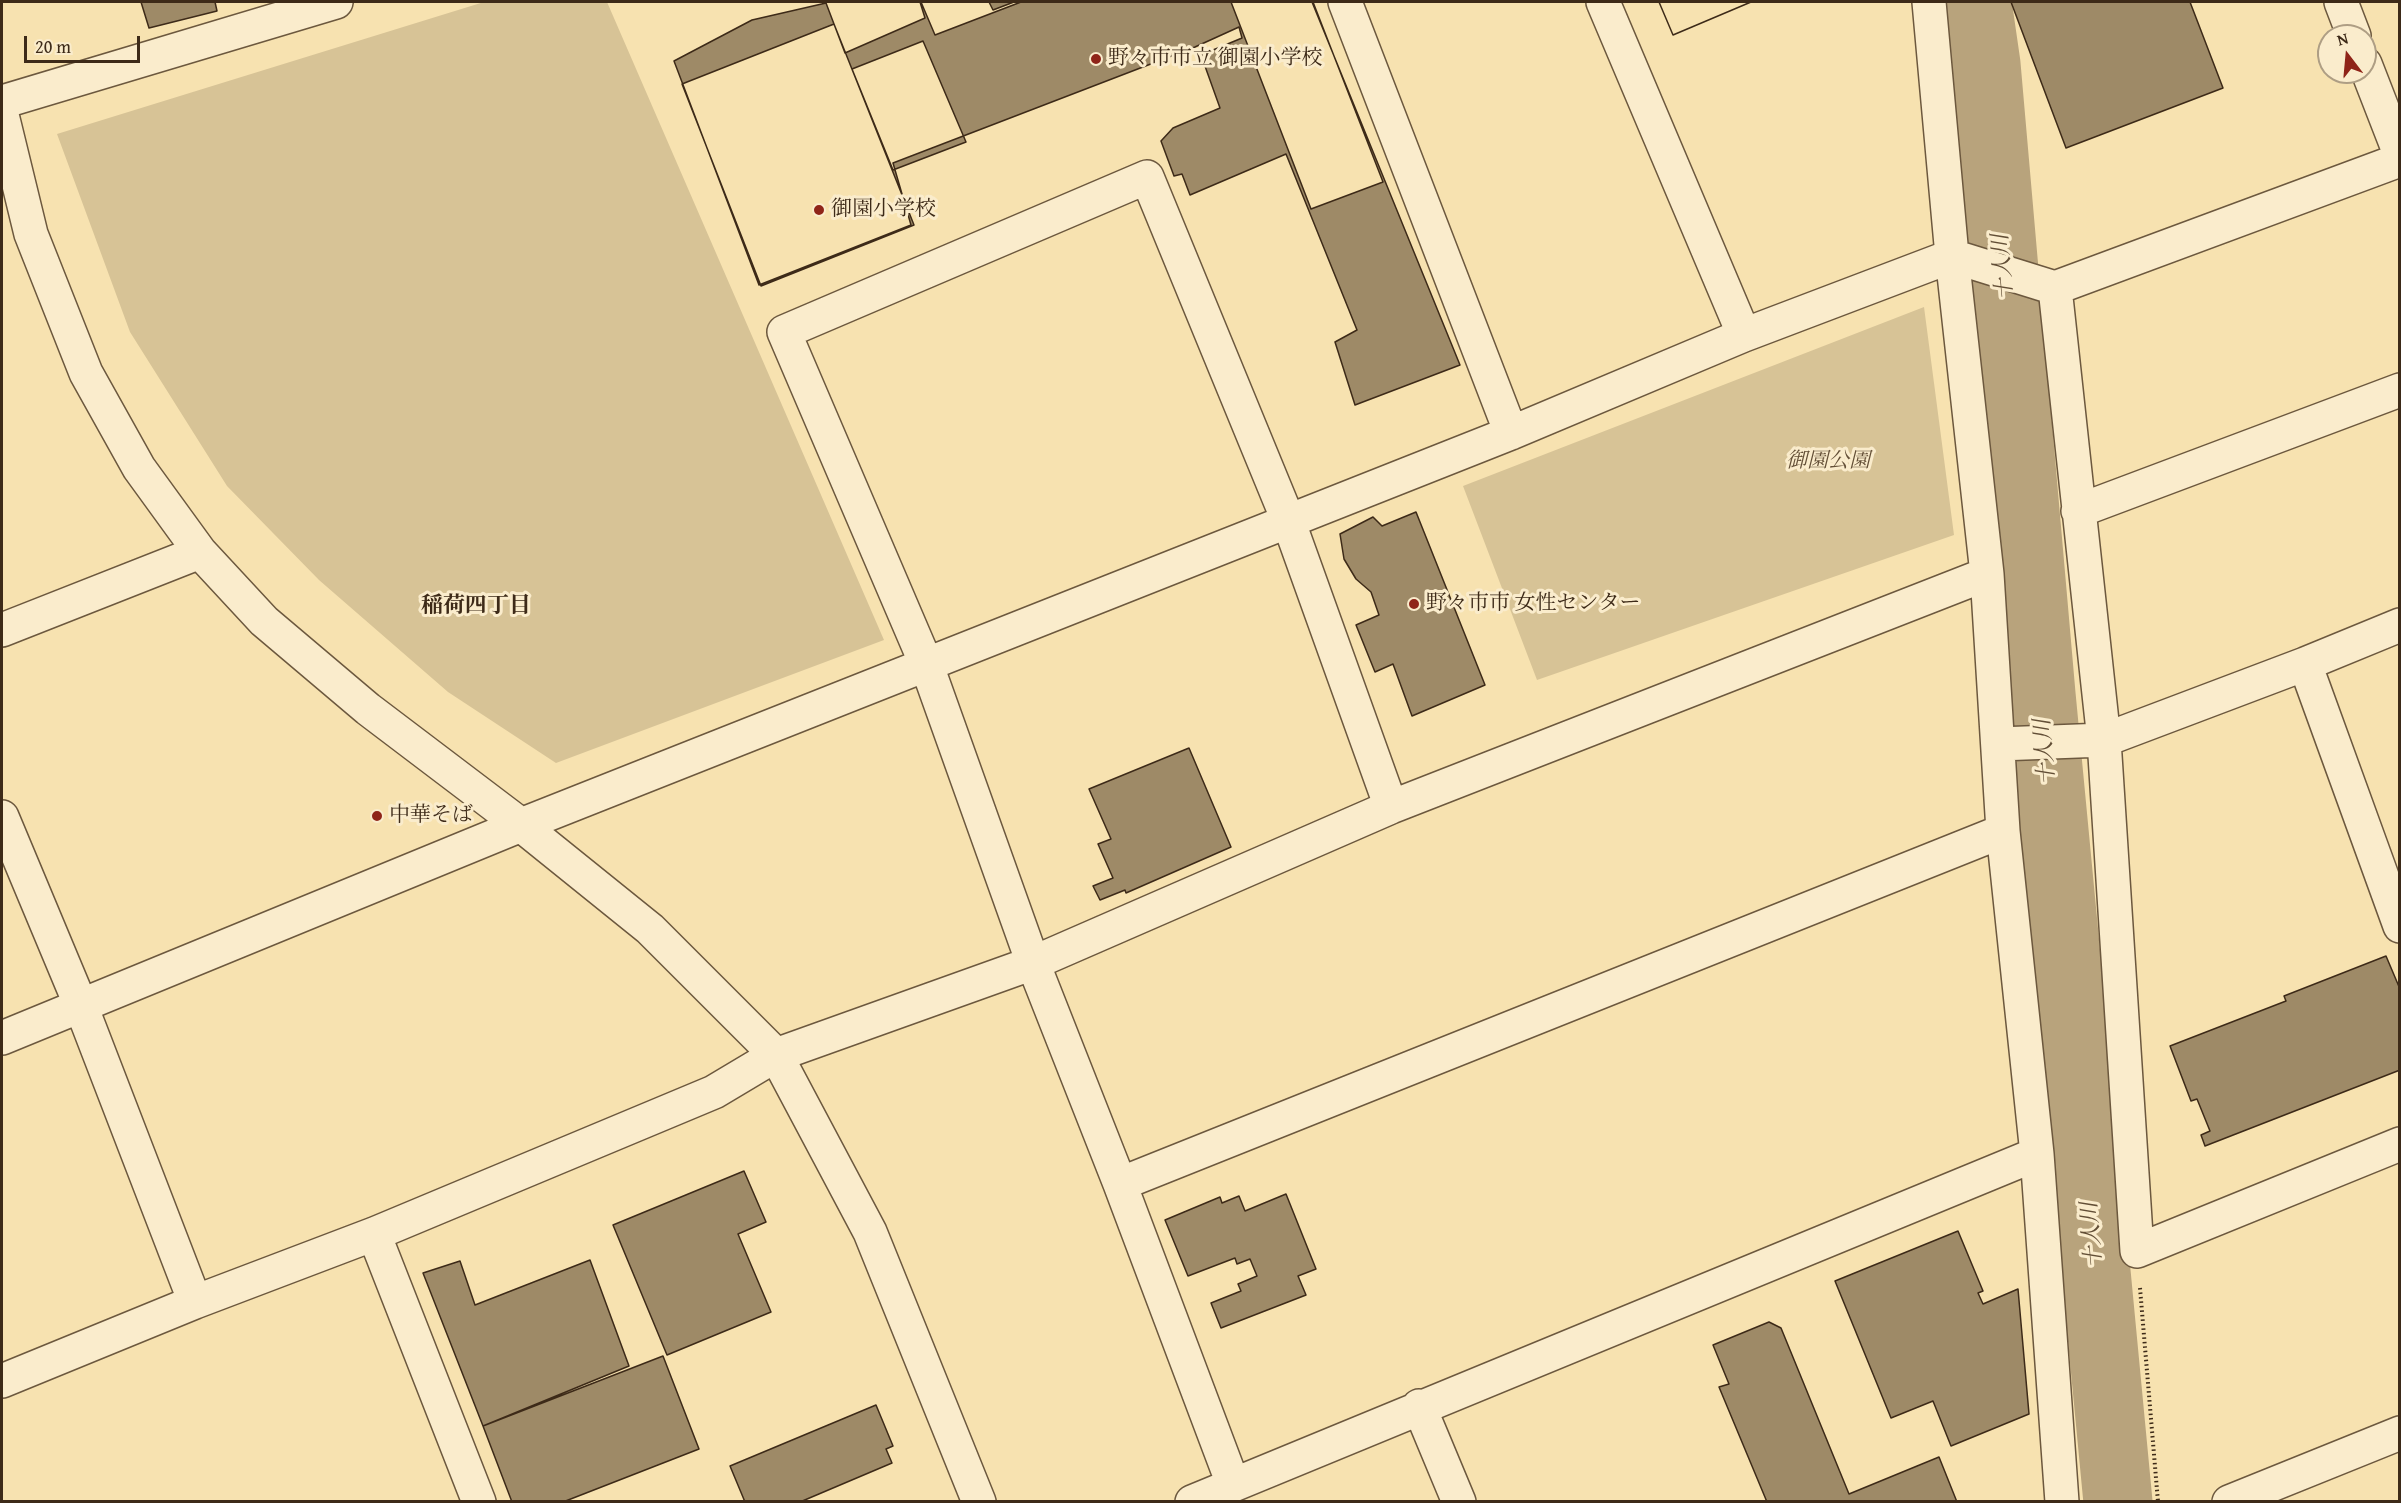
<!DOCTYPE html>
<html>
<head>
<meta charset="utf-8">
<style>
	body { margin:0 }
	#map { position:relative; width:2401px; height:1503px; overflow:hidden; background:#f7e2b0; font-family:"Gentium Book Plus",serif }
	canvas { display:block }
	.frame { position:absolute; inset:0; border:3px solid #3d2a18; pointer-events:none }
	.north { position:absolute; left:2317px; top:24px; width:60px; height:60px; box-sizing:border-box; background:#faeccc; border:2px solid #ae9e84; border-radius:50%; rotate:344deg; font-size:16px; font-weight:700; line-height:24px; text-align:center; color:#3d2a18 }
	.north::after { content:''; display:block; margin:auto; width:21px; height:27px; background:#8f2418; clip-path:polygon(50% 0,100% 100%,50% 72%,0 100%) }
	.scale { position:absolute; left:24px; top:36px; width:116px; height:27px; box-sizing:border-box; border:3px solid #3d2a18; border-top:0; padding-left:8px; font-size:18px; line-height:21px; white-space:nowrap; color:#3d2a18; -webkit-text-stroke:4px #faeccc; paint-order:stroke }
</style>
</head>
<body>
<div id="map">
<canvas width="2401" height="1503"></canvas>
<div class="frame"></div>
<div class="north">N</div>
<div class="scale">20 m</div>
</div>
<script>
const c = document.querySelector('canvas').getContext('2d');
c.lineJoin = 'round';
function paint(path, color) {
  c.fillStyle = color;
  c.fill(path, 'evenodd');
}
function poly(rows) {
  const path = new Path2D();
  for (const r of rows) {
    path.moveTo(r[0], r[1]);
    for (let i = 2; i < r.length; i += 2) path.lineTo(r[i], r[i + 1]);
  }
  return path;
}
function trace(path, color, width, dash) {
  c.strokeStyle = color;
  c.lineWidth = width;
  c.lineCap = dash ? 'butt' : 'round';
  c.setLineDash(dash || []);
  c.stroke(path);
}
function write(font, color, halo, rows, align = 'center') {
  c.font = font + ' "Gentium Book Plus","Noto Serif JP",serif';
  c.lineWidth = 6;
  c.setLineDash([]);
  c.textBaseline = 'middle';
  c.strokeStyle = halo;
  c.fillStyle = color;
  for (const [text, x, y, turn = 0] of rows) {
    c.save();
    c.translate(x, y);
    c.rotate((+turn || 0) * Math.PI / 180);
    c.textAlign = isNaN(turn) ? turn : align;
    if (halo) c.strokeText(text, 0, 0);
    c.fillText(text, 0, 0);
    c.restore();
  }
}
paint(poly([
	[484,2,607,2,884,640,556,763,448,692,319,580,227,486,130,332,57,134],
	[1924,307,1954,535,1537,680,1463,486]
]), '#d7c396');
trace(poly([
	[1977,2,1986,64,2041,694,2118,1502]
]), '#b8a37c', 69);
const building = poly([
	[141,2,215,2,217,11,149,28,141,2],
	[920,2,989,2,993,10,1014,2,1312,2,1460,365,1355,405,1335,342,1357,330,1286,154,1190,195,1182,174,1174,176,1161,141,1173,128,1220,108,1201,55,1242,38,1239,27,1195,47,893,163,911,225,759,285,674,61,752,20,826,3,845,53,925,18,920,2],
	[921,2,1021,2,935,35,921,2],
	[1231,2,1313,2,1383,182,1311,209,1231,2],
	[1659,2,1751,2,1673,35,1659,2],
	[1659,2,1751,2,1673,35,1659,2],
	[2011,2,2190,2,2223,88,2066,148,2011,2],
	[834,24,914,225,761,286,682,84,834,24],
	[923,41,966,142,893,170,852,69,923,41],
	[1416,512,1485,685,1412,716,1393,664,1375,672,1356,625,1379,615,1371,592,1356,579,1344,559,1340,534,1373,517,1382,526,1416,512],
	[1189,748,1231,847,1126,893,1125,890,1100,900,1093,886,1113,878,1098,844,1111,839,1089,789,1189,748],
	[2386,956,2400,989,2400,1070,2205,1146,2201,1135,2210,1131,2197,1099,2191,1101,2170,1046,2286,1001,2284,996,2386,956],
	[744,1171,766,1222,738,1234,771,1312,667,1355,613,1225,744,1171],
	[1286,1194,1316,1269,1298,1276,1306,1295,1221,1328,1211,1303,1241,1291,1238,1284,1257,1276,1250,1259,1237,1264,1235,1258,1188,1276,1165,1220,1220,1197,1222,1203,1239,1196,1245,1211,1286,1194],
	[1958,1231,1983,1291,1978,1293,1983,1304,2018,1289,2029,1414,1951,1446,1933,1401,1891,1418,1835,1281,1958,1231],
	[590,1260,629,1366,483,1426,423,1273,460,1261,475,1305,590,1260],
	[1769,1322,1781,1328,1849,1494,1939,1457,1957,1502,1767,1502,1719,1387,1729,1384,1713,1345,1769,1322],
	[663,1356,699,1449,563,1502,512,1502,483,1426,663,1356],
	[876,1405,893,1446,886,1449,892,1463,800,1502,745,1502,730,1466,876,1405]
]);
paint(building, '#9e8a67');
trace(building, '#3d2a18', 1.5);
const minor = poly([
	[1345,2,1511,433],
	[1603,2,1744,335],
	[1929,2,1952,256,1987,574,2003,831,2037,1154,2062,1502],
	[2341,2,2354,36],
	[2365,64,2400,154],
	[2,102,336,2],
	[2,115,31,234,86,373,139,468,200,552,264,621,368,709,521,825,650,929,776,1055,870,1232,979,1502],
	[2400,160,2055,288,2104,740,2137,1251,2400,1144],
	[2078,511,2400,390],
	[2,630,200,552],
	[2305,664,2400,926],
	[1999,744,2104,740,2305,664,2400,625],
	[2,817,81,1006,195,1302],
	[2,1038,521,825,1511,433,1744,335,1952,256,2055,288],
	[1120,1184,1033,963,927,666,784,332,1147,177,1288,520,1391,807],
	[374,1234,479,1502],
	[2,1381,195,1302,374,1234,714,1092,776,1055,1033,963,1391,807,1987,574],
	[1419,1406,1459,1502],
	[1233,1484,1120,1184,2003,831],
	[1192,1502,2037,1154],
	[2229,1502,2400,1433]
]);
trace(minor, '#6c583e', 36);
trace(poly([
	[2140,1288,2158,1502]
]), '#3d2a18', 4, [1.5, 3]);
trace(minor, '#faeccc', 33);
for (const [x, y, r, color] of [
	[1096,59,6,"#8f2418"],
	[819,210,6,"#8f2418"],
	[1414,604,6,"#8f2418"],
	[377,816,6,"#8f2418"]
]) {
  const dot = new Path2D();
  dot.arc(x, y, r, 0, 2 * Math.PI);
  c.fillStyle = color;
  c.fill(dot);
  trace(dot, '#faeccc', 2);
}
write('21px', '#3d2a18', '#faeccc', [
	["野々市市立 御園小学校",1108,59],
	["御園小学校",831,210],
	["野々市市 女性センター",1426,604],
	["中華そば",389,816]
], 'left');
write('italic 21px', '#645038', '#faeccc', [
	["御園公園",1828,462]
]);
write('italic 22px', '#624e36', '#faeccc', [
	["十人川",2004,267,-95],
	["十人川",2046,752,-95],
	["十人川",2093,1235,-95]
]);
write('bold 22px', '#3d2a18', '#faeccc', [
	["稲荷四丁目",476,606]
]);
</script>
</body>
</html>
